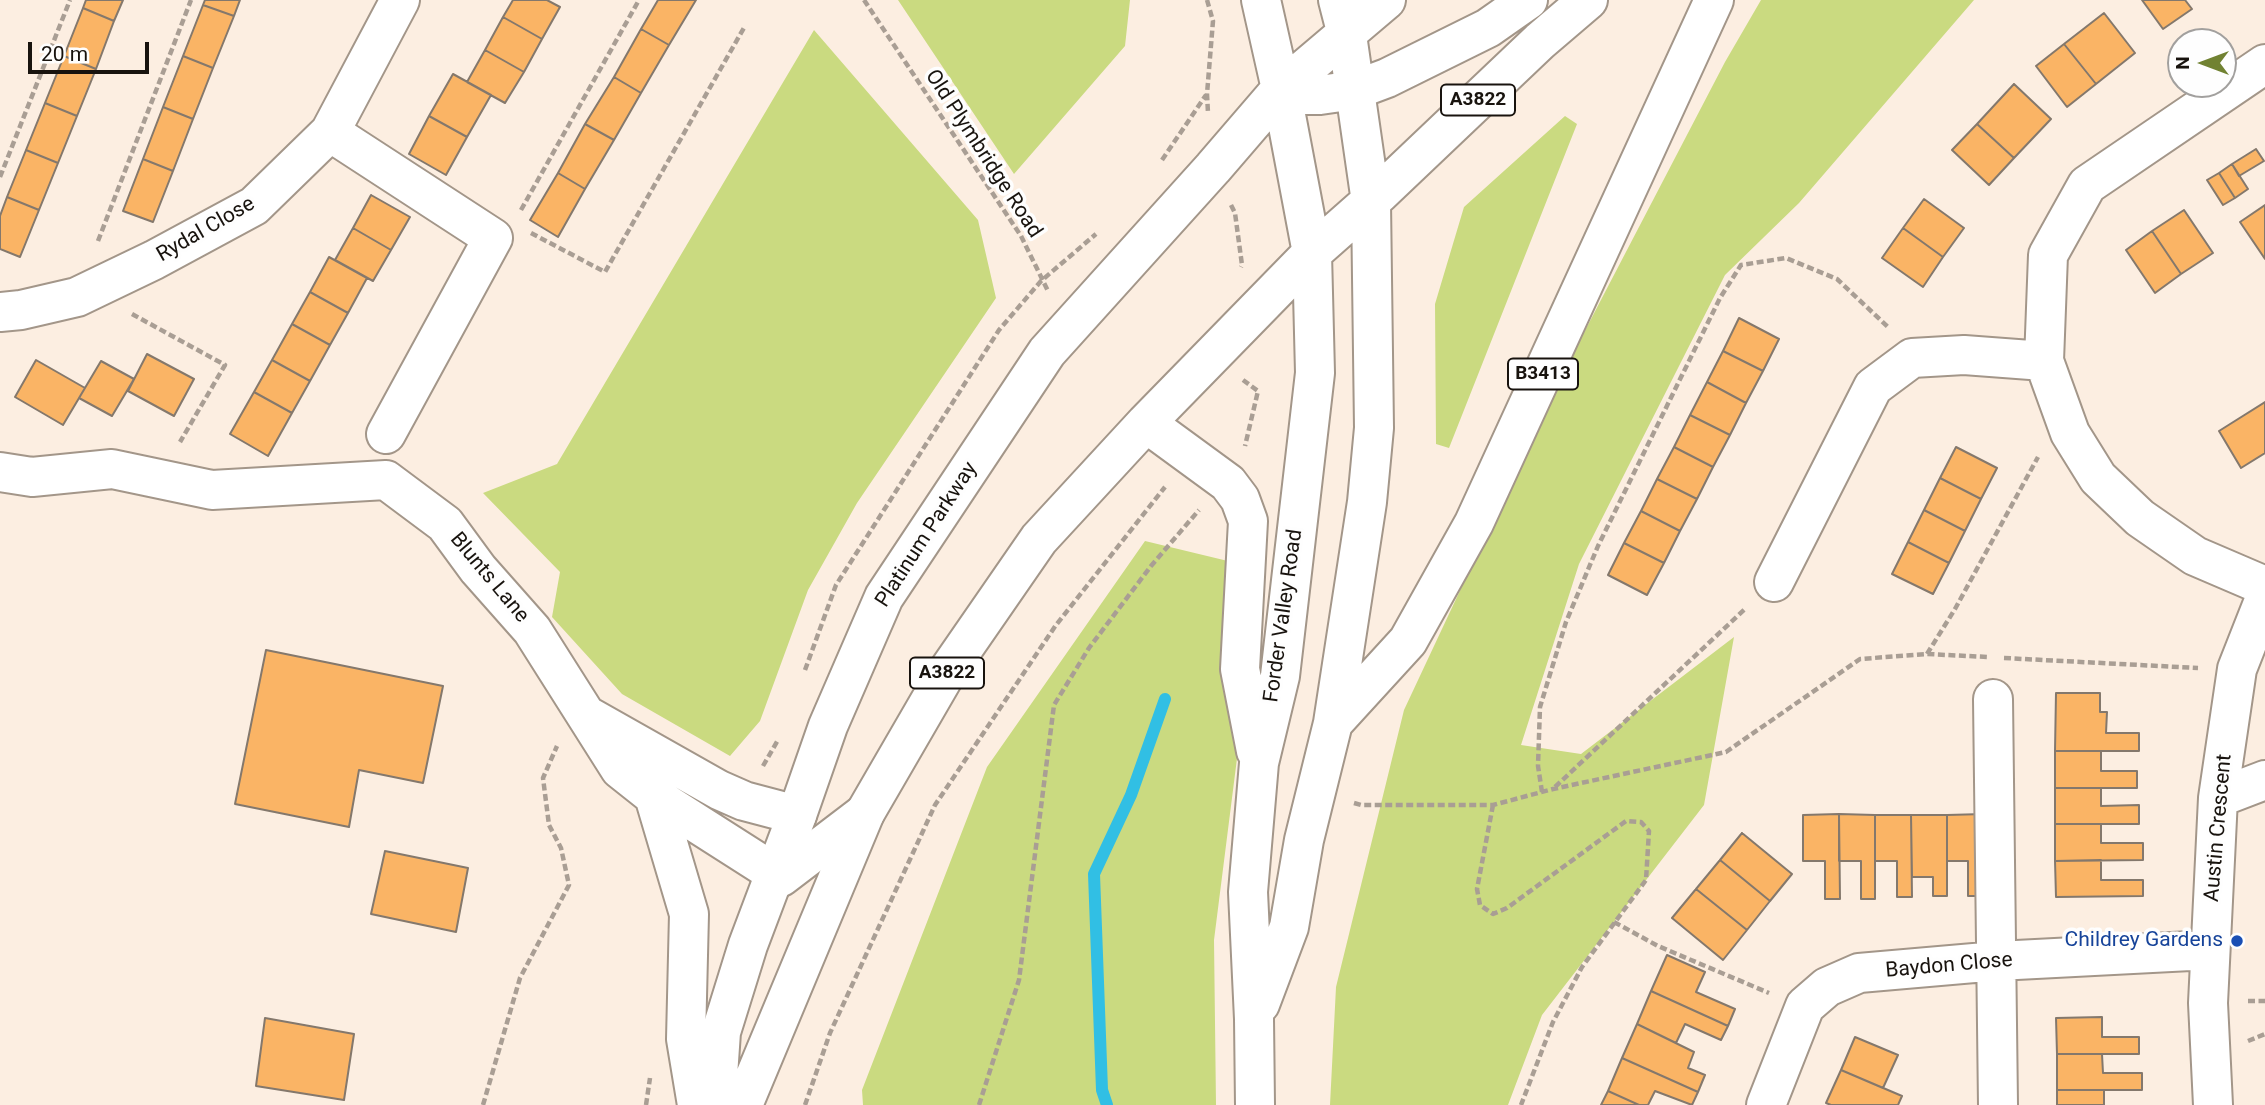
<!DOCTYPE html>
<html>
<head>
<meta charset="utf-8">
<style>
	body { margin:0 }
	#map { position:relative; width:2265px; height:1105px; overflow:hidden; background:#fceee1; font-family:Roboto,sans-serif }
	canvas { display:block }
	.north { position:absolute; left:2167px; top:28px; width:70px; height:70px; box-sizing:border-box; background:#fefefe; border:2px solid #a2a09e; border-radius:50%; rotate:270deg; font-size:19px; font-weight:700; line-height:28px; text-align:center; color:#18130e }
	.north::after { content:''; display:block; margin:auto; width:24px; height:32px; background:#718232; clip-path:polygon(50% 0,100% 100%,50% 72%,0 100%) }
	.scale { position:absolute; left:28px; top:42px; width:121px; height:32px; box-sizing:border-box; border:4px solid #18130e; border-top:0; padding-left:9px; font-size:21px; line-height:24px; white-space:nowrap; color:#18130e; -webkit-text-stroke:5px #fefefe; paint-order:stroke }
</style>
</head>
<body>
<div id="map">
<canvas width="2265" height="1105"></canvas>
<div class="north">N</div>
<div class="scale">20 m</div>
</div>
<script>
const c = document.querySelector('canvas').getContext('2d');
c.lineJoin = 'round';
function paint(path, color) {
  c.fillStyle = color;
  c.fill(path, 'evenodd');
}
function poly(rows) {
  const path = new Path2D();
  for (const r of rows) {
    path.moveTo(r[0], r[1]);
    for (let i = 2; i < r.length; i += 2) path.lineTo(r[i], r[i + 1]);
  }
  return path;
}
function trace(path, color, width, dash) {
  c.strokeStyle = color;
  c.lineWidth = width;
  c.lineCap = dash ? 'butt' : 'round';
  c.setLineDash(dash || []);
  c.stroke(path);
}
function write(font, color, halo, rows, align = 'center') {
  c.font = font + ' Roboto,sans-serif';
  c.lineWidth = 7;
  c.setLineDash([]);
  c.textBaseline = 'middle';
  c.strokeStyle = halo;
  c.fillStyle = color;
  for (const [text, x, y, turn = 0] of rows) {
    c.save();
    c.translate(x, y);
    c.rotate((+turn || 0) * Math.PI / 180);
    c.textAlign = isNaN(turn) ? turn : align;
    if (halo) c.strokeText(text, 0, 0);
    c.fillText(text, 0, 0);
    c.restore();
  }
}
paint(poly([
	[898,0,1130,0,1125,46,1014,174],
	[1761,0,1974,0,1799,203,1725,275,1579,564,1521,745,1581,754,1734,637,1704,805,1542,1015,1508,1105,1330,1105,1336,987,1404,710,1554,390,1725,62],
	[814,30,978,220,996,298,857,503,808,590,760,721,730,756,622,694,552,617,560,572,483,493,557,464],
	[1565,116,1577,124,1449,448,1436,444,1435,304,1464,207],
	[1145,541,1261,569,1214,940,1216,1105,863,1105,862,1090,987,767]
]), '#cada80');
trace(poly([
	[1107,1105,1102,1090,1094,874,1131,795,1165,699]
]), '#31bfe4', 12);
const building = poly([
	[86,0,123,0,114,21,83,8,86,0],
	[205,0,240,0,234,16,203,5,205,0],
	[513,0,547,0,560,7,542,39,503,17,513,0],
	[658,0,696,0,669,45,641,29,658,0],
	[2142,0,2185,0,2192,9,2163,29,2142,0],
	[203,5,234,16,213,68,183,56,203,5],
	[83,8,114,21,96,69,64,56,83,8],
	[2104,13,2135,53,2096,84,2064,44,2104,13],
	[503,17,542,39,524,72,485,50,503,17],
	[641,29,669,45,641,93,614,77,641,29],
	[2064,44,2096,84,2067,107,2036,66,2064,44],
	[485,50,524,72,505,103,467,82,485,50],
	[64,56,96,69,77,116,45,103,64,56],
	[183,56,213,68,193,119,163,107,183,56],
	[453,74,491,95,467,137,429,116,453,74],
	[614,77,641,93,614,140,585,124,614,77],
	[2014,84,2051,119,2014,158,1977,124,2014,84],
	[45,103,77,116,58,163,26,150,45,103],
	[163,107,193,119,173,171,143,159,163,107],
	[429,116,467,137,446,175,409,154,429,116],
	[585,124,614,140,585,189,558,173,585,124],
	[1977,124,2014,158,1989,185,1952,150,1977,124],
	[2256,149,2264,161,2239,176,2232,164,2256,149],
	[26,150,58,163,39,210,7,197,26,150],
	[143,159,173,171,153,222,123,211,143,159],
	[2232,164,2248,189,2235,198,2219,173,2232,164],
	[558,173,585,189,558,237,530,220,558,173],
	[2219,173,2235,198,2223,205,2207,180,2219,173],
	[371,195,410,217,391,250,353,228,371,195],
	[7,197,39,210,20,257,0,249,0,216,7,197],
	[1924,199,1964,228,1943,257,1903,228,1924,199],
	[2265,205,2265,259,2240,222,2265,205],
	[2184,210,2213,253,2181,274,2152,231,2184,210],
	[353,228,391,250,373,281,335,260,353,228],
	[1903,228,1943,257,1923,287,1882,258,1903,228],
	[2152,231,2181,274,2155,293,2126,250,2152,231],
	[329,257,367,278,348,313,310,292,329,257],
	[310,292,348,313,330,345,292,324,310,292],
	[1739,318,1779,339,1763,371,1723,351,1739,318],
	[292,324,330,345,310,381,272,360,292,324],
	[1723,351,1763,371,1746,403,1707,382,1723,351],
	[147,354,194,379,174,416,128,391,147,354],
	[36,360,85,388,63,425,15,397,36,360],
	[272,360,310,381,292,413,254,392,272,360],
	[101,361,134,379,112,416,79,398,101,361],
	[1707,382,1746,403,1730,435,1690,415,1707,382],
	[254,392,292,413,268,456,230,434,254,392],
	[2265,402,2265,453,2241,468,2219,431,2265,402],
	[1690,415,1730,435,1713,467,1674,447,1690,415],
	[1674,447,1713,467,1697,499,1657,479,1674,447],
	[1956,447,1997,468,1981,499,1940,478,1956,447],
	[1940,478,1981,499,1965,531,1924,510,1940,478],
	[1657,479,1697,499,1680,531,1641,511,1657,479],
	[1924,510,1965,531,1949,563,1908,542,1924,510],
	[1641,511,1680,531,1664,563,1624,543,1641,511],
	[1908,542,1949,563,1933,594,1892,574,1908,542],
	[1624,543,1664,563,1647,595,1608,575,1624,543],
	[266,650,443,686,423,783,359,770,349,827,235,804,266,650],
	[2056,693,2100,693,2100,712,2107,712,2106,733,2139,733,2139,751,2055,751,2056,693],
	[2055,751,2101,751,2101,771,2137,771,2137,788,2055,788,2055,751],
	[2055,788,2101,788,2101,806,2139,805,2139,824,2055,824,2055,788],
	[1839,814,1840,899,1825,899,1825,861,1803,861,1803,815,1839,814],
	[1839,814,1875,815,1875,899,1861,899,1861,861,1839,861,1839,814],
	[1984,814,1984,896,1968,896,1968,861,1947,861,1947,815,1984,814],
	[1875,815,1911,815,1912,897,1897,897,1897,861,1875,861,1875,815],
	[1911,815,1947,815,1947,896,1933,896,1933,877,1912,877,1911,815],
	[2055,824,2101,824,2101,843,2143,843,2143,860,2055,861,2055,824],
	[1742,833,1792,874,1770,901,1720,860,1742,833],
	[385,851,468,868,456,932,371,914,385,851],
	[1720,860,1770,901,1747,930,1696,889,1720,860],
	[2101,860,2101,880,2143,880,2143,896,2056,897,2055,861,2101,860],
	[1696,889,1747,930,1723,960,1672,918,1696,889],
	[1667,955,1705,972,1696,992,1735,1009,1728,1026,1651,991,1667,955],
	[1651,991,1728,1026,1721,1040,1685,1024,1676,1043,1637,1024,1651,991],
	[2102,1017,2102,1037,2139,1037,2139,1054,2057,1054,2056,1018,2102,1017],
	[265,1018,354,1034,344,1100,256,1086,265,1018],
	[1637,1024,1694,1052,1688,1068,1705,1075,1698,1092,1622,1058,1637,1024],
	[1855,1037,1898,1055,1883,1088,1841,1070,1855,1037],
	[2057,1054,2102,1054,2103,1073,2142,1073,2142,1090,2057,1090,2057,1054],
	[1622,1058,1698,1092,1692,1105,1655,1091,1648,1105,1639,1105,1608,1091,1622,1058],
	[1841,1070,1902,1096,1898,1105,1831,1105,1826,1103,1841,1070],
	[2057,1090,2104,1090,2104,1105,2057,1105,2057,1090],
	[1608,1091,1639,1105,1601,1105,1608,1091]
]);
paint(building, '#fab465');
trace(building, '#84786c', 2);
const minor = poly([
	[2265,64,2087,185,2048,255,2044,361,2070,433,2098,478,2140,518,2195,556,2265,586],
	[330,132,493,238,386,434],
	[0,312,21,310,77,297,154,260,254,206,330,132,400,0],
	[0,472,32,477,112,469,212,490,386,480,445,524,478,569,532,630,620,769,654,796,781,877,865,813],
	[1774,582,1873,387,1912,358,1964,355,2044,361],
	[1993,699,1998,1105],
	[588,716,719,790,744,801,797,815],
	[654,796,689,914,686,1039,697,1105],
	[2218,798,2265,780],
	[1766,1105,1805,1006,1827,987,1859,973,1997,961,2210,950],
	[2213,1105,2208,1003,2218,798,2237,669,2265,598]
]);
const major = poly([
	[1281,89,1303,95,1320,95,1355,90,1387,78,1488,28,1528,0],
	[1146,423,1228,483,1240,499,1248,521,1240,669,1256,751],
	[1333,723,1408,641,1474,523,1714,0],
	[1260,1004,1289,927,1304,840,1333,723,1367,502,1374,428,1371,202,1347,35,1338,0],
	[716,1105,721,1032,748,945,797,815,828,726,884,597,1047,352,1213,168,1281,89,1386,0],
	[743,1105,865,813,945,675,1039,539,1146,423,1312,253,1380,193,1540,41,1588,0],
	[1255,1105,1254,1019,1248,892,1259,763,1280,676,1315,373,1312,253,1281,89,1261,0]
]);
trace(minor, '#a39689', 42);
trace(major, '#a39689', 42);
trace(poly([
	[864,0,1021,236,1048,291],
	[1207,0,1213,21,1207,94,1208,113],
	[1162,160,1206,95],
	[0,177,70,0],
	[1231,205,1235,213,1242,265,1241,267],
	[521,210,639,0],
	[531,233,605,272,745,26],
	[98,241,191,0],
	[132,314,225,365,180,442],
	[1243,380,1258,391,1245,446],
	[1927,654,1955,609,2038,457],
	[2004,658,2198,668],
	[805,670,836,585,999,330,1041,281,1096,234],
	[763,766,778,740],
	[1555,787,1745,609],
	[1542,792,1538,766,1540,707,1566,622,1598,546,1720,298,1741,265,1786,258,1837,279,1889,328],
	[1354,803,1361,805,1493,805,1553,789,1726,752,1860,659,1927,654,1988,657],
	[1493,805,1477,889,1480,905,1493,914,1507,908,1626,821,1641,822,1649,831,1646,880,1582,967,1553,1022,1521,1105],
	[1614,922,1658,946,1769,993],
	[2248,1001,2265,1001],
	[2248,1041,2265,1034],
	[483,1105,520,978,569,885,561,848,549,825,543,778,557,746],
	[646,1105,650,1078],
	[805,1105,830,1033,935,805,1056,625,1165,487],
	[979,1105,1019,980,1054,705,1089,648,1151,566,1199,510]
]), '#a99e94', 4.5, [7, 3.5]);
trace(minor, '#fff', 38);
trace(major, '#fff', 38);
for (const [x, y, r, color] of [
	[2237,941,7,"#1a4fb4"]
]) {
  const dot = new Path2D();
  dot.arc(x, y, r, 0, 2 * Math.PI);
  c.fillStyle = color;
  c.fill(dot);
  trace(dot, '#fefefe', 2.5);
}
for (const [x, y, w] of [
	[1478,100,74],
	[1543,374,70],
	[947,673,74]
]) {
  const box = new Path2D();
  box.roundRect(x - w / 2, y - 15.5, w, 31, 5);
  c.fillStyle = '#fefefe';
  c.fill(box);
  trace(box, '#18130e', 2);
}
write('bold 19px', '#18130e', null, [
	["A3822",1478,100],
	["B3413",1543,374],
	["A3822",947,673]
]);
write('21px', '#18130e', '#fefefe', [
	["Old Plymbridge Road",983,154,57],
	["Rydal Close",206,230,-30],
	["Platinum Parkway",927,535,-57],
	["Blunts Lane",489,578,50],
	["Forder Valley Road",1284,616,-82],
	["Austin Crescent",2219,828,-85],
	["Baydon Close",1949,966,-5]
]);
write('21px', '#164399', '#fefefe', [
	["Childrey Gardens",2223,941]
], 'right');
</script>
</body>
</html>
